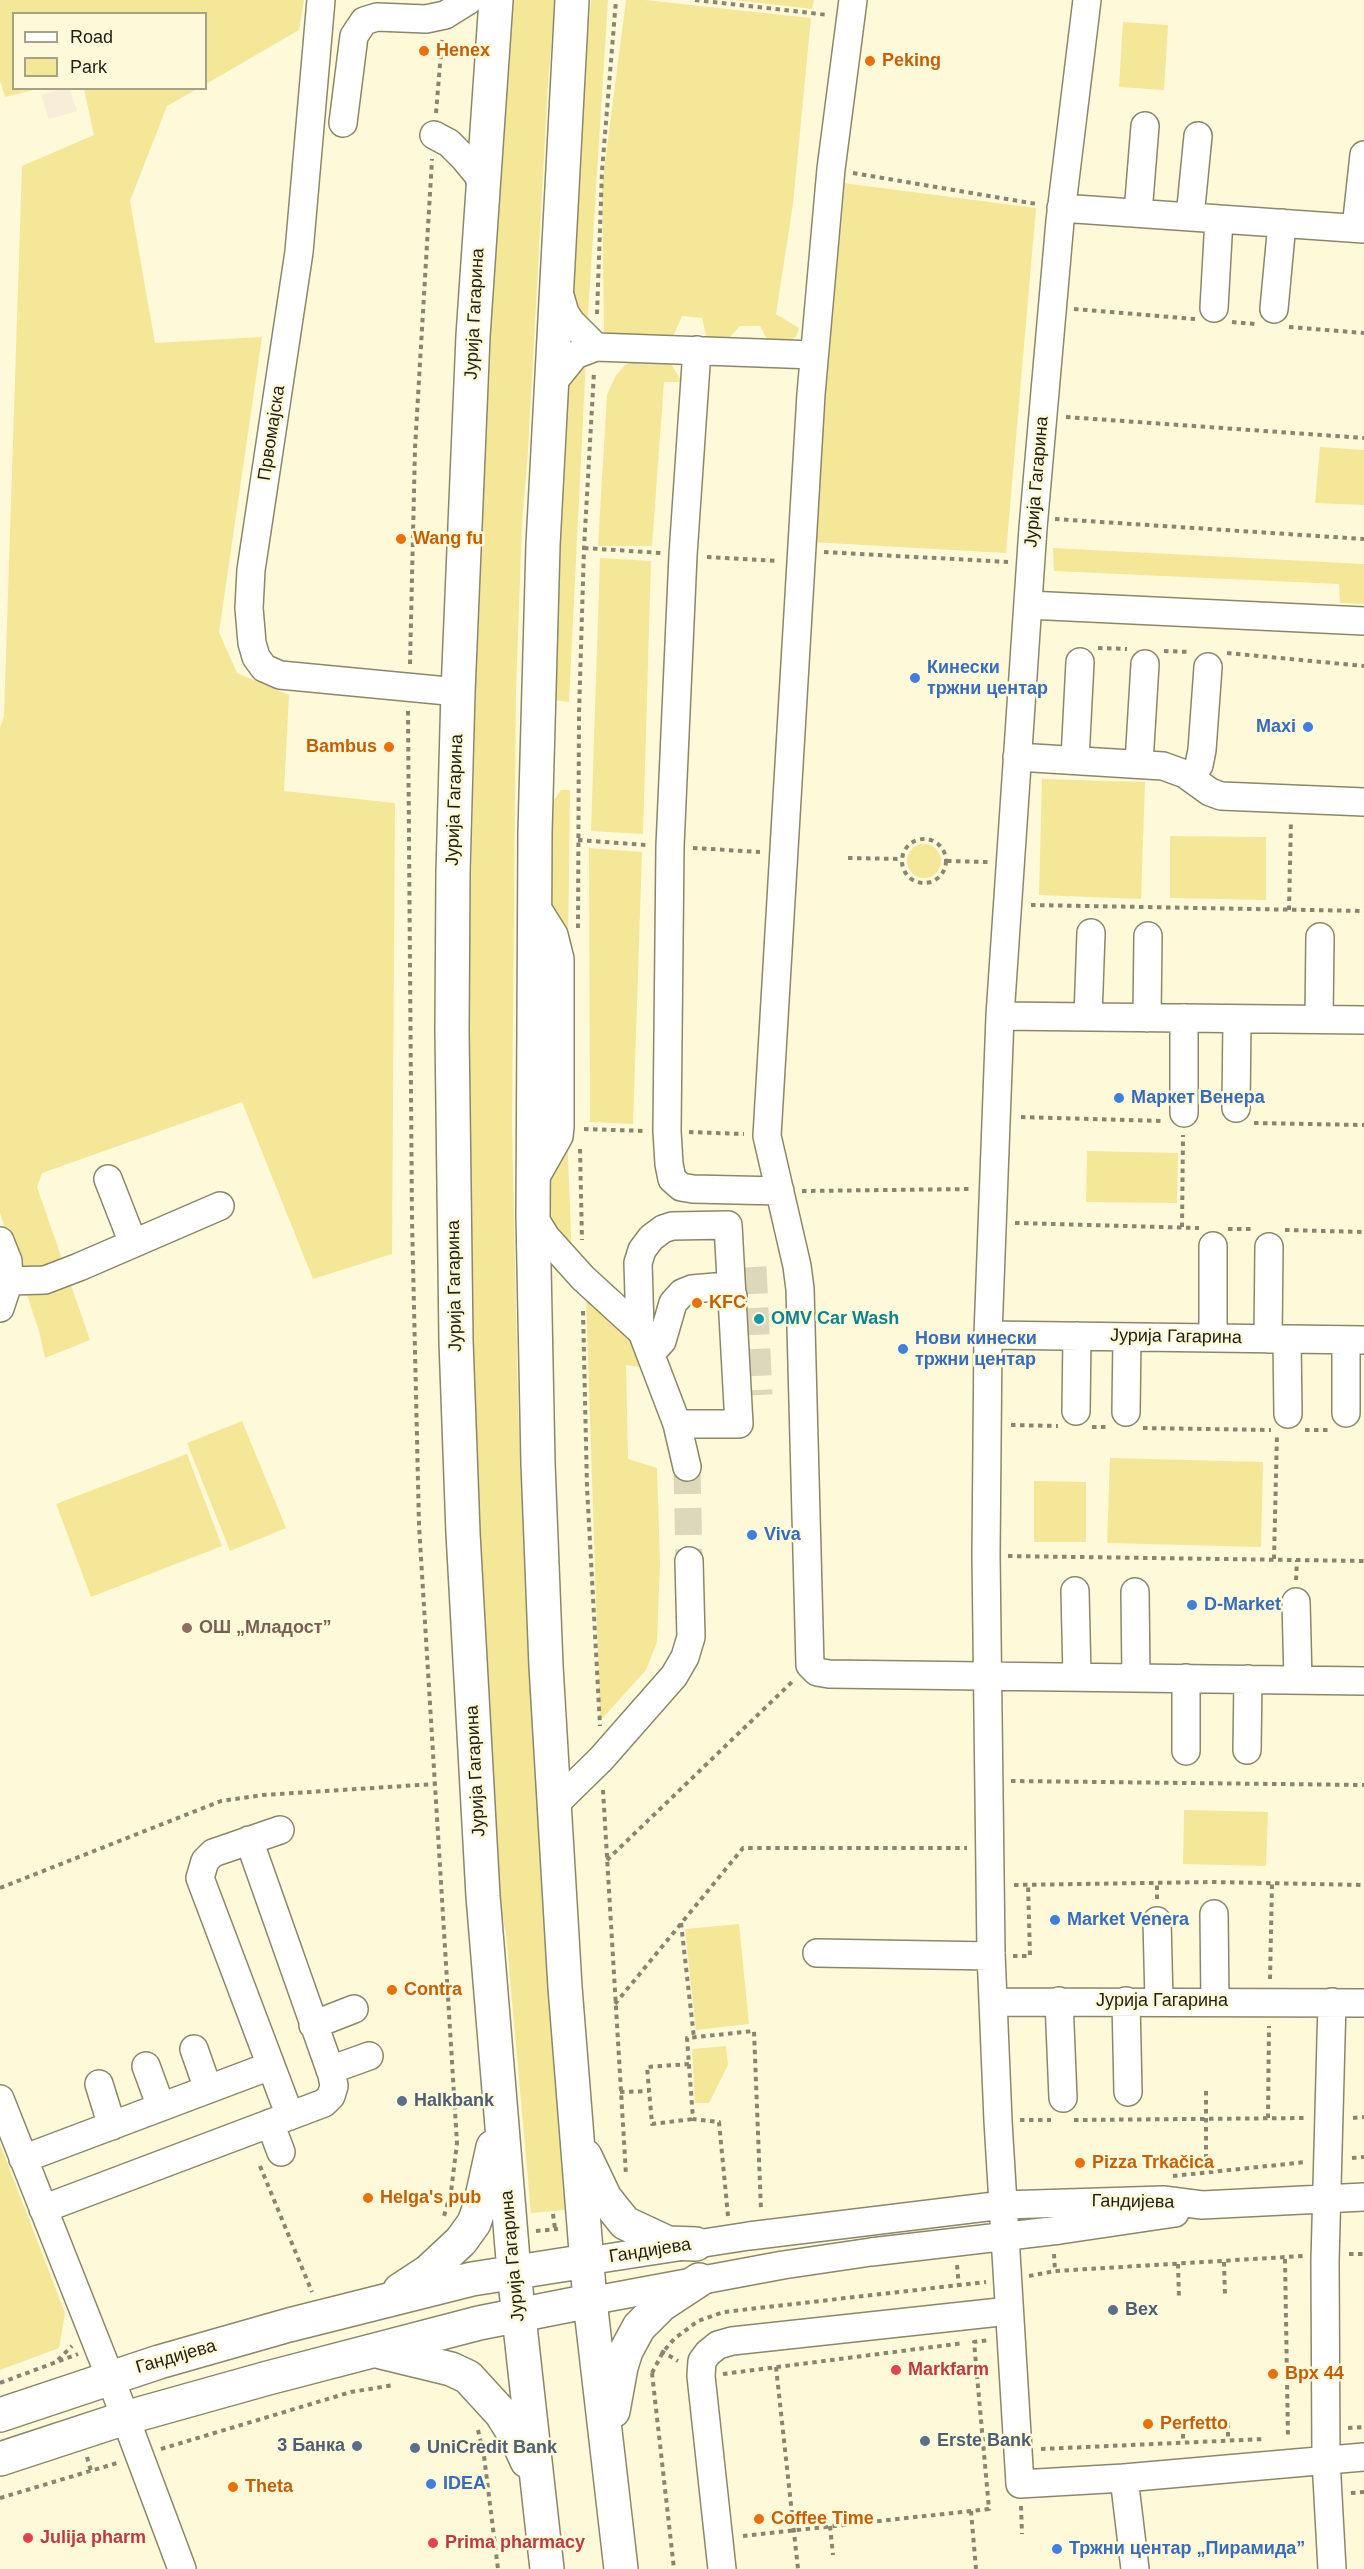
<!DOCTYPE html>
<html>
<head>
<meta charset="utf-8">
<style>
	body { margin:0 }
	#map { position:relative; width:1364px; height:2569px; overflow:hidden; background:#fef9d9; font-family:Helvetica,sans-serif }
	canvas { display:block }
	.legend { position:absolute; left:12px; top:12px; width:195px; height:78px; box-sizing:border-box; background:#fef9d9; border:2px solid #a6a28a; margin:0; padding:8px 10px; list-style:none; font-size:18px; color:#211f14 }
	.legend li { display:flex; align-items:center; gap:12px; height:30px }
	.legend b { width:30px; border:2px solid #a6a28a }
</style>
</head>
<body>
<div id="map">
<canvas width="1364" height="2569"></canvas>
<ul class="legend">
<li><b style="height:8px;background:#fff"></b>Road</li>
<li><b style="height:16px;background:#f4e798"></b>Park</li>
</ul>
</div>
<script>
const c = document.querySelector('canvas').getContext('2d');
c.lineJoin = 'round';
function paint(path, color) {
  c.fillStyle = color;
  c.fill(path, 'evenodd');
}
function poly(rows) {
  const path = new Path2D();
  for (const r of rows) {
    if (r.length === 3) {
      path.moveTo(r[0] + r[2], r[1]);
      path.arc(r[0], r[1], r[2], 0, 2 * Math.PI);
      continue;
    }
    path.moveTo(r[0], r[1]);
    for (let i = 2; i < r.length; i += 2) path.lineTo(r[i], r[i + 1]);
  }
  return path;
}
function trace(path, color, width, dash) {
  c.strokeStyle = color;
  c.lineWidth = width;
  c.lineCap = dash ? 'butt' : 'round';
  c.setLineDash(dash || []);
  c.stroke(path);
}
function write(font, color, halo, rows, align = 'center') {
  c.font = font + ' Helvetica,sans-serif';
  c.lineWidth = 5;
  c.setLineDash([]);
  c.textBaseline = 'middle';
  c.strokeStyle = halo;
  c.fillStyle = color;
  for (const [text, x, y, turn = 0] of rows) {
    c.save();
    c.translate(x, y);
    c.rotate((+turn || 0) * Math.PI / 180);
    c.textAlign = isNaN(turn) ? turn : align;
    if (halo) c.strokeText(text, 0, 0);
    c.fillText(text, 0, 0);
    c.restore();
  }
}
paint(poly([
	[63,89,70,89,77,111,49,119,41,95]
]), '#f7edd8');
paint(poly([
	[0,0,304,0,299,30,206,84,206,14,14,14,14,88,37,89,5,97,0,81],
	[510,0,555,0,548,83,528,452,522,523,516,690,512,1124,518,1406,529,1658,541,1878,565,2210,531,2213,506,1934,497,1888,488,1743,470,1256,468,1006,478,604,478,516],
	[591,0,608,0,587,330,565,299],
	[626,0,645,0,811,18,793,204,776,314,799,328,796,337,782,343,767,339,760,326,740,326,728,339,706,336,702,318,682,316,673,337,610,336,604,332,602,186],
	[734,0,814,0,812,9],
	[1123,22,1168,25,1164,90,1119,87],
	[84,89,197,89,167,106,130,201,155,343,262,337,219,632,237,673,289,695,284,791,395,803,392,1254,313,1279,242,1102,42,1173,37,1187,90,1340,45,1358,39,1331,0,1213,0,728,4,716,22,166,94,135],
	[835,182,1036,208,1006,553,810,542],
	[586,359,570,680,569,702,555,700,563,384],
	[634,361,671,364,682,382,664,382,652,546,598,546,607,395,615,377,625,365],
	[1320,447,1364,450,1364,505,1315,503],
	[1053,548,1364,564,1364,604,1340,603,1339,584,1054,571],
	[600,558,651,561,643,834,591,831],
	[1042,779,1145,782,1141,899,1039,895],
	[561,790,570,790,568,949,546,912,551,804],
	[1170,836,1266,837,1266,900,1170,898],
	[924,861,17],
	[589,848,642,852,633,1124,590,1122],
	[567,1130,572,1261,550,1234,547,1165],
	[1087,1151,1178,1153,1177,1203,1086,1202],
	[586,1297,629,1336,646,1368,626,1365,628,1459,657,1468,660,1562,657,1642,646,1670,600,1721],
	[242,1421,286,1528,230,1551,187,1443],
	[187,1454,222,1546,91,1597,56,1504],
	[1110,1458,1263,1462,1261,1547,1107,1543],
	[1034,1481,1086,1482,1086,1542,1034,1542],
	[1184,1810,1268,1812,1266,1866,1183,1864],
	[739,1924,749,2024,696,2030,685,1929],
	[726,2046,728,2065,709,2103,695,2103,692,2049],
	[0,2144,65,2313,59,2348,0,2370]
]), '#f4e798');
trace(poly([
	[753,1267,759,1395],
	[687,1467,689,1561]
]), '#ddd8bb', 27, [27, 14]);
const minor = poly([
	[321,0,299,252,251,570,249,608,252,643,256,657,264,668,280,675,458,692],
	[853,0,831,169,811,394,767,1136,797,1266,800,1289,810,1665,817,1672,829,1674,1364,1681],
	[1087,0,1060,221,1033,528,1000,1016,988,1335,986,1555,991,1953,998,2121,1020,2484,1124,2478,1364,2457],
	[343,123,354,36,364,21,377,17,426,19,445,15,469,0],
	[434,135,449,143,464,158,478,175,482,186],
	[1061,208,1364,229],
	[1138,213,1145,126],
	[1190,217,1198,136],
	[1356,228,1364,155],
	[558,289,565,313,571,322,596,347],
	[1214,308,1219,219],
	[1274,309,1282,223],
	[697,350,683,555,670,846,667,1131,669,1164,672,1179,681,1187,693,1189,780,1191],
	[550,386,575,355,596,347,814,355],
	[1028,605,1364,621],
	[1017,757,1163,766,1185,774,1210,792,1221,796,1364,802],
	[1075,759,1080,662],
	[1139,763,1145,664],
	[1191,778,1199,765,1202,750,1208,667],
	[1000,1016,1364,1020],
	[1088,1017,1091,933],
	[1147,1018,1148,936],
	[1319,1019,1320,937],
	[1236,1108,1237,1019],
	[1184,1113,1184,1018],
	[108,1179,133,1243],
	[533,1182,559,1136,560,1127,560,959,554,935,534,903],
	[533,1216,546,1237,583,1278,642,1332,677,1424,687,1467],
	[0,1241,8,1261,9,1281,0,1308],
	[9,1281,45,1280,79,1267,220,1206],
	[640,1329,638,1263,642,1250,651,1238,663,1229,672,1226,728,1225,739,1424,677,1424],
	[988,1335,1364,1340],
	[1213,1338,1213,1246],
	[1268,1339,1269,1247],
	[1287,1339,1288,1414],
	[651,1353,662,1341,673,1303,682,1293,692,1289,715,1287,727,1291,733,1296],
	[1076,1411,1077,1336],
	[1126,1412,1127,1337],
	[1346,1413,1346,1340],
	[1075,1591,1077,1676],
	[1135,1592,1136,1677],
	[1296,1602,1298,1680],
	[1186,1678,1186,1751],
	[1247,1750,1248,1679],
	[553,1806,601,1759,674,1676,685,1657,691,1637,689,1561],
	[280,1830,213,1853,205,1861,200,1878,290,2116],
	[1214,1914,1215,2002],
	[1157,1921,1159,2001],
	[817,1953,991,1956],
	[1059,2001,1063,2098],
	[1126,2001,1128,2092],
	[993,2002,1364,2003],
	[1332,2002,1325,2261,1326,2460,1332,2569],
	[313,2025,354,2009],
	[194,2049,208,2089],
	[146,2066,161,2107],
	[330,2070,369,2056],
	[99,2084,112,2126],
	[0,2099,110,2377,182,2569],
	[270,2123,281,2152],
	[23,2159,270,2066],
	[43,2209,324,2103,331,2096,334,2086,332,2075,249,1840],
	[587,2261,749,2236,1003,2205,1163,2200,1202,2205,1364,2197],
	[590,2301,783,2265,871,2252,1060,2230,1175,2213],
	[1124,2478,1135,2569],
	[722,2569,701,2376,702,2361,708,2353,718,2345,732,2341,1009,2311]
]);
const major = poly([
	[496,0,473,336,458,692,453,873,452,1031,456,1341,463,1533,483,1896,514,2272,547,2569],
	[572,0,543,545,535,832,533,1216,538,1463,546,1666,565,1987,590,2301,621,2569],
	[585,2156,605,2198,625,2223,668,2243,696,2244],
	[400,2290,429,2271,461,2241,474,2223,480,2206,493,2147],
	[381,2352,451,2369,468,2377,501,2413,516,2437,527,2461],
	[613,2411,621,2367,626,2351,639,2327,661,2305,699,2280],
	[0,2415,159,2362,289,2325,472,2279,587,2261],
	[0,2459,125,2418,268,2378,479,2323,590,2301]
]);
trace(minor, '#8b876a', 30);
trace(major, '#8b876a', 36);
trace(poly([
	[695,0,828,15],
	[436,113,442,40],
	[853,173,1037,204],
	[1074,309,1195,319],
	[597,314,602,171,616,0],
	[1232,322,1255,324],
	[1289,327,1364,333],
	[1066,417,1364,438],
	[1055,519,1364,539],
	[584,548,661,553],
	[824,552,1008,562],
	[707,557,777,561],
	[1098,648,1127,649],
	[1164,651,1190,652],
	[1227,653,1364,666],
	[410,664,415,448,432,159],
	[408,711,412,1220,419,1525,457,2143,451,2192,444,2216],
	[924,861,22],
	[578,840,646,845],
	[693,848,760,852],
	[848,858,902,859],
	[947,861,988,862],
	[1031,905,1364,911],
	[1289,910,1291,820],
	[578,928,579,713,584,548,594,372],
	[1021,1117,1163,1121],
	[1254,1123,1364,1125],
	[584,1129,645,1131],
	[689,1132,744,1134],
	[580,1149,582,1240],
	[802,1191,971,1189],
	[1015,1223,1199,1228],
	[1182,1227,1183,1135],
	[1228,1229,1253,1229],
	[1285,1230,1364,1232],
	[583,1311,587,1487,600,1726],
	[1011,1425,1058,1426],
	[1092,1427,1109,1427],
	[1143,1428,1271,1430],
	[1305,1430,1331,1430],
	[1008,1556,1364,1561],
	[1274,1559,1277,1434],
	[1296,1580,1297,1560],
	[1011,1781,1364,1785],
	[603,1790,626,2175],
	[607,1860,794,1680],
	[1014,1885,1213,1882,1364,1885],
	[0,1888,221,1801,263,1795,435,1784],
	[1157,1899,1157,1883],
	[681,1923,694,2038],
	[1013,1956,1030,1956,1028,1884],
	[1270,1979,1272,1884],
	[615,2004,743,1848,967,1848],
	[689,2064,647,2067,652,2124,693,2119],
	[1206,2091,1206,2172],
	[620,2092,649,2091],
	[1268,2118,1269,2026],
	[1353,2118,1364,2117],
	[1020,2120,1051,2120],
	[1074,2120,1306,2118],
	[1352,2158,1364,2157],
	[260,2166,312,2292],
	[1173,2176,1306,2162],
	[553,2214,555,2229],
	[728,2216,719,2122,693,2119,687,2038,754,2031,761,2210],
	[536,2231,558,2229],
	[1054,2254,1055,2271],
	[1349,2254,1364,2254],
	[1285,2259,1288,2438],
	[1224,2262,1225,2296],
	[1178,2264,1179,2298],
	[957,2265,959,2287],
	[1029,2276,1055,2271,1303,2256],
	[661,2351,678,2361],
	[58,2360,72,2346],
	[776,2367,798,2569],
	[652,2373,663,2352,674,2339,698,2321,724,2312,986,2282],
	[652,2373,674,2569],
	[723,2374,964,2343],
	[0,2383,78,2354],
	[1228,2423,1228,2441],
	[1183,2425,1183,2443],
	[1348,2428,1364,2427],
	[478,2430,484,2456,498,2569],
	[161,2449,351,2392,394,2385],
	[1041,2449,1265,2439],
	[87,2457,91,2471],
	[1351,2493,1364,2492],
	[0,2498,117,2463],
	[1021,2506,1022,2534],
	[971,2511,976,2569],
	[830,2526,833,2555],
	[743,2536,989,2509,974,2342,990,2340]
]), '#898570', 4, [4.5, 4.5]);
trace(minor, '#fff', 27);
trace(major, '#fff', 33);
for (const [x, y, r, color] of [
	[424,51,6,"#e8710a"],
	[870,61,6,"#e8710a"],
	[401,539,6,"#e8710a"],
	[915,678,6,"#3f7fe0"],
	[1308,727,6,"#3f7fe0"],
	[389,747,6,"#e8710a"],
	[1119,1098,6,"#3f7fe0"],
	[697,1303,6,"#e8710a"],
	[759,1319,6,"#0f9aa8"],
	[903,1349,6,"#3f7fe0"],
	[752,1535,6,"#3f7fe0"],
	[1192,1605,6,"#3f7fe0"],
	[187,1628,6,"#8d6e63"],
	[1055,1920,6,"#3f7fe0"],
	[392,1990,6,"#e8710a"],
	[402,2101,6,"#5c6f8a"],
	[1080,2163,6,"#e8710a"],
	[368,2198,6,"#e8710a"],
	[1113,2310,6,"#5c6f8a"],
	[896,2370,6,"#e0444e"],
	[1273,2374,6,"#e8710a"],
	[1148,2424,6,"#e8710a"],
	[925,2441,6,"#5c6f8a"],
	[357,2446,6,"#5c6f8a"],
	[415,2448,6,"#5c6f8a"],
	[431,2484,6,"#3f7fe0"],
	[233,2487,6,"#e8710a"],
	[759,2519,6,"#e8710a"],
	[28,2538,6,"#e0444e"],
	[433,2543,6,"#e0444e"],
	[1057,2549,6,"#3f7fe0"]
]) {
  const dot = new Path2D();
  dot.arc(x, y, r, 0, 2 * Math.PI);
  c.fillStyle = color;
  c.fill(dot);
  trace(dot, '#fef9d9', 2);
}
write('bold 18px', '#c56008', '#fef9d9', [
	["Henex",436,51],
	["Peking",882,61],
	["Wang fu",413,539],
	["Bambus",377,747,"right"],
	["KFC",709,1303],
	["Contra",404,1990],
	["Pizza Trkačica",1092,2163],
	["Helga's pub",380,2198],
	["Врх 44",1285,2374],
	["Perfetto",1160,2424],
	["Theta",245,2487],
	["Coffee Time",771,2519]
], 'left');
write('18px', '#211f14', '#fef9d9', [
	["Јурија Гагарина",475,314,-87],
	["Првомајска",272,433,-81],
	["Јурија Гагарина",1037,482,-85],
	["Јурија Гагарина",455,800,-88],
	["Јурија Гагарина",455,1286,-91],
	["Јурија Гагарина",1176,1337,1],
	["Јурија Гагарина",476,1771,-93],
	["Јурија Гагарина",1162,2001],
	["Гандијева",1133,2202,1],
	["Гандијева",650,2251,-9],
	["Јурија Гагарина",513,2256,-95],
	["Гандијева",176,2357,-16]
]);
write('bold 18px', '#366cbe', '#fef9d9', [
	["Кинески",927,668],
	["тржни центар",927,689],
	["Maxi",1296,727,"right"],
	["Маркет Венера",1131,1098],
	["Нови кинески",915,1339],
	["тржни центар",915,1360],
	["Viva",764,1535],
	["D-Market",1204,1605],
	["Market Venera",1067,1920],
	["IDEA",443,2484],
	["Тржни центар „Пирамида”",1069,2549]
], 'left');
write('bold 18px', '#0d838f', '#fef9d9', [
	["OMV Car Wash",771,1319]
], 'left');
write('bold 18px', '#785e54', '#fef9d9', [
	["ОШ „Младост”",199,1628]
], 'left');
write('bold 18px', '#4e5e75', '#fef9d9', [
	["Halkbank",414,2101],
	["Bex",1125,2310],
	["Erste Bank",937,2441],
	["3 Банка",345,2446,"right"],
	["UniCredit Bank",427,2448]
], 'left');
write('bold 18px', '#be3a42', '#fef9d9', [
	["Markfarm",908,2370],
	["Julija pharm",40,2538],
	["Prima pharmacy",445,2543]
], 'left');
</script>
</body>
</html>
